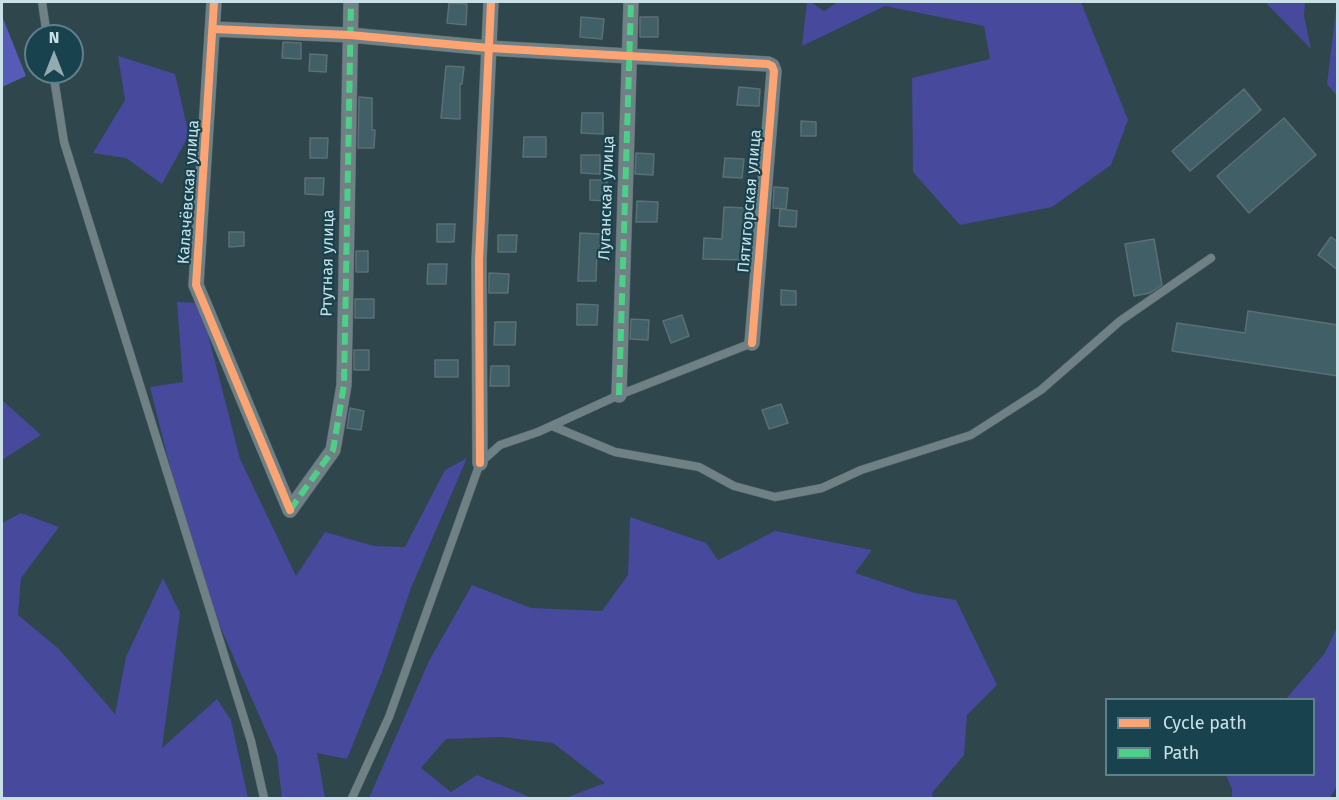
<!DOCTYPE html>
<html>
<head>
<meta charset="utf-8">
<style>
	body { margin:0 }
	#map { position:relative; width:1339px; height:800px; overflow:hidden; background:#2f464c; font-family:"Fira Sans",sans-serif }
	canvas { display:block }
	.frame { position:absolute; inset:0; border:3px solid #cae0e7; pointer-events:none }
	.legend { position:absolute; left:1105px; top:698px; width:210px; height:78px; box-sizing:border-box; background:#18424d; border:2px solid #5f818b; margin:0; padding:8px 10px; list-style:none; font-size:18px; color:#cae0e7 }
	.legend li { display:flex; align-items:center; gap:12px; height:30px }
	.legend b { width:30px; border:2px solid #5f818b }
	.north { position:absolute; left:24px; top:24px; width:60px; height:60px; box-sizing:border-box; background:#18424d; border:2px solid #5f818b; border-radius:50%; rotate:0deg; font-size:16px; font-weight:700; line-height:24px; text-align:center; color:#cae0e7 }
	.north::after { content:''; display:block; margin:auto; width:21px; height:27px; background:#94aab1; clip-path:polygon(50% 0,100% 100%,50% 72%,0 100%) }
</style>
</head>
<body>
<div id="map">
<canvas width="1339" height="800"></canvas>
<div class="frame"></div>
<ul class="legend">
<li><b style="height:8px;background:#fda474"></b>Cycle path</li>
<li><b style="height:8px;background:#4dcf88"></b>Path</li>
</ul>
<div class="north">N</div>
</div>
<script>
const c = document.querySelector('canvas').getContext('2d');
c.lineJoin = 'round';
function paint(path, color) {
  c.fillStyle = color;
  c.fill(path, 'evenodd');
}
function poly(rows) {
  const path = new Path2D();
  for (const r of rows) {
    path.moveTo(r[0], r[1]);
    for (let i = 2; i < r.length; i += 2) path.lineTo(r[i], r[i + 1]);
  }
  return path;
}
function trace(path, color, width, dash) {
  c.strokeStyle = color;
  c.lineWidth = width;
  c.lineCap = dash ? 'butt' : 'round';
  c.setLineDash(dash || []);
  c.stroke(path);
}
function write(font, color, halo, rows, align = 'center') {
  c.font = font + ' "Fira Sans",sans-serif';
  c.lineWidth = 4.5;
  c.setLineDash([]);
  c.textBaseline = 'middle';
  c.strokeStyle = halo;
  c.fillStyle = color;
  for (const [text, x, y, turn = 0] of rows) {
    c.save();
    c.translate(x, y);
    c.rotate((+turn || 0) * Math.PI / 180);
    c.textAlign = isNaN(turn) ? turn : align;
    if (halo) c.strokeText(text, 0, 0);
    c.fillText(text, 0, 0);
    c.restore();
  }
}
paint(poly([
	[807,2,811,2,824,11,838,2,1081,2,1128,120,1111,165,1052,207,960,225,913,172,912,78,990,59,984,26,885,6,802,46],
	[1265,2,1305,2,1304,16,1311,49],
	[1337,2,1338,2,1337,96,1327,84],
	[118,56,175,74,189,135,162,184,126,158,93,153,125,100],
	[177,302,200,303,240,459,296,576,325,532,374,546,405,547,445,470,467,458,411,588,382,672,347,759,317,753,325,798,282,798,277,756,197,574,150,387,183,382],
	[2,400,41,435,2,460],
	[21,513,59,527,21,578,18,615,59,649,115,714,126,657,163,578,180,613,162,748,217,699,231,720,248,798,2,798,2,523],
	[630,517,706,543,718,560,775,531,872,550,855,573,915,593,956,600,997,685,967,715,964,755,932,793,933,798,565,798,605,783,553,743,501,737,446,739,421,768,451,792,477,775,532,798,369,798,429,661,472,585,531,608,602,611,628,575],
	[1337,627,1337,786,1330,798,1232,798,1232,789,1226,775,1314,774,1314,700,1286,699,1325,653]
]), '#46499c');
paint(poly([
	[2,16,26,76,2,87]
]), '#575bb8');
const building = poly([
	[449,3,467,4,466,25,447,23,449,3],
	[581,17,604,19,602,39,580,37,581,17],
	[640,17,658,17,658,37,640,37,640,17],
	[283,42,301,43,301,59,282,58,283,42],
	[310,54,327,55,326,72,309,71,310,54],
	[446,66,464,67,462,84,460,84,460,119,441,118,446,66],
	[739,87,760,89,759,106,737,105,739,87],
	[1244,89,1261,110,1190,171,1172,151,1244,89],
	[359,97,372,98,372,130,375,130,374,148,358,148,359,97],
	[582,113,603,113,603,134,581,133,582,113],
	[1284,118,1316,155,1249,213,1217,176,1284,118],
	[801,121,816,122,816,136,801,136,801,121],
	[524,137,546,137,546,157,523,157,524,137],
	[310,138,328,138,327,158,310,158,310,138],
	[636,153,654,154,653,175,635,174,636,153],
	[581,155,600,155,600,174,581,173,581,155],
	[725,158,744,159,742,178,723,177,725,158],
	[305,178,324,178,323,195,305,194,305,178],
	[590,180,607,180,606,201,590,200,590,180],
	[774,187,788,188,786,209,773,208,774,187],
	[637,201,658,202,657,222,636,222,637,201],
	[724,207,746,208,744,241,749,242,748,260,703,259,704,238,722,239,724,207],
	[780,209,797,211,796,227,779,226,780,209],
	[437,224,455,224,454,242,437,242,437,224],
	[229,232,244,232,244,246,229,247,229,232],
	[580,233,600,234,600,251,597,251,596,281,578,281,580,233],
	[498,235,517,235,516,252,498,252,498,235],
	[1331,237,1338,242,1338,270,1318,255,1331,237],
	[1154,239,1162,285,1150,293,1134,296,1125,244,1154,239],
	[356,251,368,251,368,272,356,272,356,251],
	[428,264,447,264,446,284,427,284,428,264],
	[489,273,509,274,508,293,489,293,489,273],
	[781,290,796,291,796,305,781,305,781,290],
	[355,299,374,299,374,318,355,318,355,299],
	[577,304,598,305,597,325,577,325,577,304],
	[1248,311,1338,325,1338,376,1172,351,1177,323,1245,333,1248,311],
	[682,315,689,336,671,343,663,321,682,315],
	[631,319,649,320,648,340,630,339,631,319],
	[495,322,516,322,515,345,494,345,495,322],
	[354,350,369,350,369,370,354,370,354,350],
	[435,360,458,360,458,377,435,377,435,360],
	[491,366,509,366,509,386,490,386,491,366],
	[781,404,788,423,769,429,762,410,781,404],
	[350,408,364,411,361,430,347,428,350,408]
]);
paint(building, '#405f67');
trace(building, '#5c6f74', 1.5);
const service = poly([
	[42,2,47,36],
	[53,72,64,142,251,741,264,798],
	[552,426,615,452,699,467,734,486,775,497,822,488,861,470,971,435,1041,390,1120,321,1211,258],
	[352,798,389,717,480,463,500,445,538,432,619,395,752,343]
]);
const minor = poly([
	[214,2,196,285,290,510],
	[213,29,350,35,489,48,768,64,772,66,774,71,752,343],
	[619,395,631,2],
	[480,463,479,260,491,2],
	[290,510,333,450,344,385,351,2]
]);
trace(service, '#51656a', 9);
trace(minor, '#51656a', 16);
trace(service, '#708185', 8);
trace(minor, '#708185', 15);
trace(poly([
	[619,395,631,2],
	[290,510,333,450,344,385,351,2]
]), '#4dcf88', 6, [12, 6]);
trace(poly([
	[214,2,196,285,290,510],
	[213,29,350,35,489,48,768,64,772,66,774,71,752,343],
	[480,463,479,260,491,2]
]), '#fda474', 8);
write('16px', '#cae0e7', '#18424d', [
	["Калачёвская улица",189,192,-86],
	["Луганская улица",607,198,-88],
	["Пятигорская улица",750,201,-85],
	["Ртутная улица",328,263,-89]
]);
</script>
</body>
</html>
